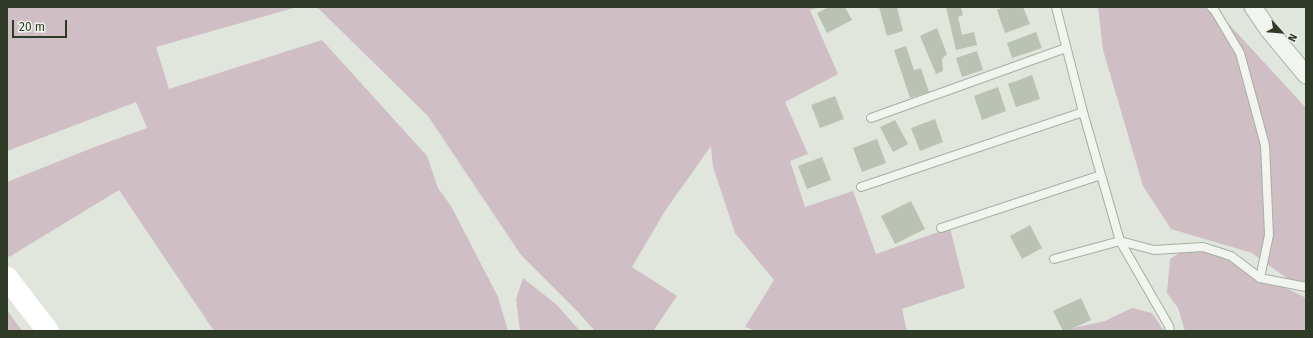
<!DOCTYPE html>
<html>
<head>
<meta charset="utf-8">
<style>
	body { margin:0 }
	#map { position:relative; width:1313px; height:338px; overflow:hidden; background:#e0e6dc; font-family:"Fira Sans",sans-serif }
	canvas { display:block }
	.frame { position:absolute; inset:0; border:8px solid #2f3b27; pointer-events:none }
	.north { position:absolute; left:1261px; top:12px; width:40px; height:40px; -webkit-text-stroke:3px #eff4eb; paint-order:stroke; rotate:116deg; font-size:11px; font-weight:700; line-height:16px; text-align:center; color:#2f3b27 }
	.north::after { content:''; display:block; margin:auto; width:14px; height:18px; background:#2f3b27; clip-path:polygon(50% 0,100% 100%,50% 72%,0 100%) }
	.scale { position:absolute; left:12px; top:20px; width:55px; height:18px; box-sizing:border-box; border:2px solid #2f3b27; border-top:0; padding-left:5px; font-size:12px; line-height:14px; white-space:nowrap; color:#2f3b27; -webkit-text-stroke:3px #eff4eb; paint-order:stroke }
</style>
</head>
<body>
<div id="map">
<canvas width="1313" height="338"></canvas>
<div class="frame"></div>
<div class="north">N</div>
<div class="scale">20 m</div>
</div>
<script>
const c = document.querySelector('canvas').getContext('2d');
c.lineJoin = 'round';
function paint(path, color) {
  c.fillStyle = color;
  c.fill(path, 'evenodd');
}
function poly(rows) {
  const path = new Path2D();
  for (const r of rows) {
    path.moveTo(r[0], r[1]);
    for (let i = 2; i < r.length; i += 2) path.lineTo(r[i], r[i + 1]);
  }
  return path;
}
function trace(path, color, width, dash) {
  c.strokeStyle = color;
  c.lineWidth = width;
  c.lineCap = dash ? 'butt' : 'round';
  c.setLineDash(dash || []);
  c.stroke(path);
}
paint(poly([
	[7,7,9,8,11,7,297,7,156,47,169,89,322,40,427,156,438,188,451,206,498,297,508,331,214,331,119,190,9,257,7,254,7,182,92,148,147,128,136,102,7,151],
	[317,7,821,7,810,10,838,74,785,102,808,154,790,161,805,207,853,191,876,254,950,228,965,288,902,309,907,331,757,331,745,327,774,280,735,233,713,167,711,146,665,211,632,267,677,296,653,331,595,331,578,312,521,255,428,116],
	[1098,7,1215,7,1226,21,1306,108,1306,292,1252,253,1171,229,1143,186,1103,50],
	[1187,248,1210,253,1244,267,1306,298,1306,331,1185,331,1178,308,1167,293,1170,259],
	[523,278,557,305,580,331,520,331,516,299],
	[1132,308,1152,313,1164,331,1060,331,1105,321],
	[7,310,22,331,7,331]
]), '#cfbec3');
paint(poly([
	[829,7,845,7,852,20,827,33,817,13],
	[879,7,897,7,903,31,887,36],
	[946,7,961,7,963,15,958,17,962,35,974,32,977,45,956,50],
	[1004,7,1023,7,1030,24,1005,33,997,10],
	[937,28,947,54,942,59,943,71,936,74,920,36],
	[1036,32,1042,48,1012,58,1007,43],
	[906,46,914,70,921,68,929,92,910,98,894,50],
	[977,51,983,70,962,77,956,58],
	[1032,75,1040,99,1016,107,1008,84],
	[998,87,1006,111,982,120,974,96],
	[835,96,844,119,820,128,811,105],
	[935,119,943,142,920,151,911,128],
	[895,120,908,144,893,152,880,127],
	[877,139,886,163,862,172,853,148],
	[822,157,831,180,807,189,798,166],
	[911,201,925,229,895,244,881,216],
	[1030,225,1042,248,1022,259,1010,236],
	[1081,298,1091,320,1067,331,1063,331,1053,311]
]), '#bac2b4');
const lane = poly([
	[1056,7,1083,112,1120,241,1169,326,1170,331],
	[1211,7,1215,11,1240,53,1265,145,1269,235,1260,278],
	[871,118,1066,48],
	[861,187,1083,112],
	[941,228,1101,175],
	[1054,259,1120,241,1154,250,1203,247,1231,256,1260,278,1306,287]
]);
const street = poly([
	[1253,7,1268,29,1306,75]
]);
trace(lane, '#a7afa2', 10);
trace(street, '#a7afa2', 19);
trace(lane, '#f1f4ef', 8);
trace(street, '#f1f4ef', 17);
trace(poly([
	[7,278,48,331]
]), '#fff', 22);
</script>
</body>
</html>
